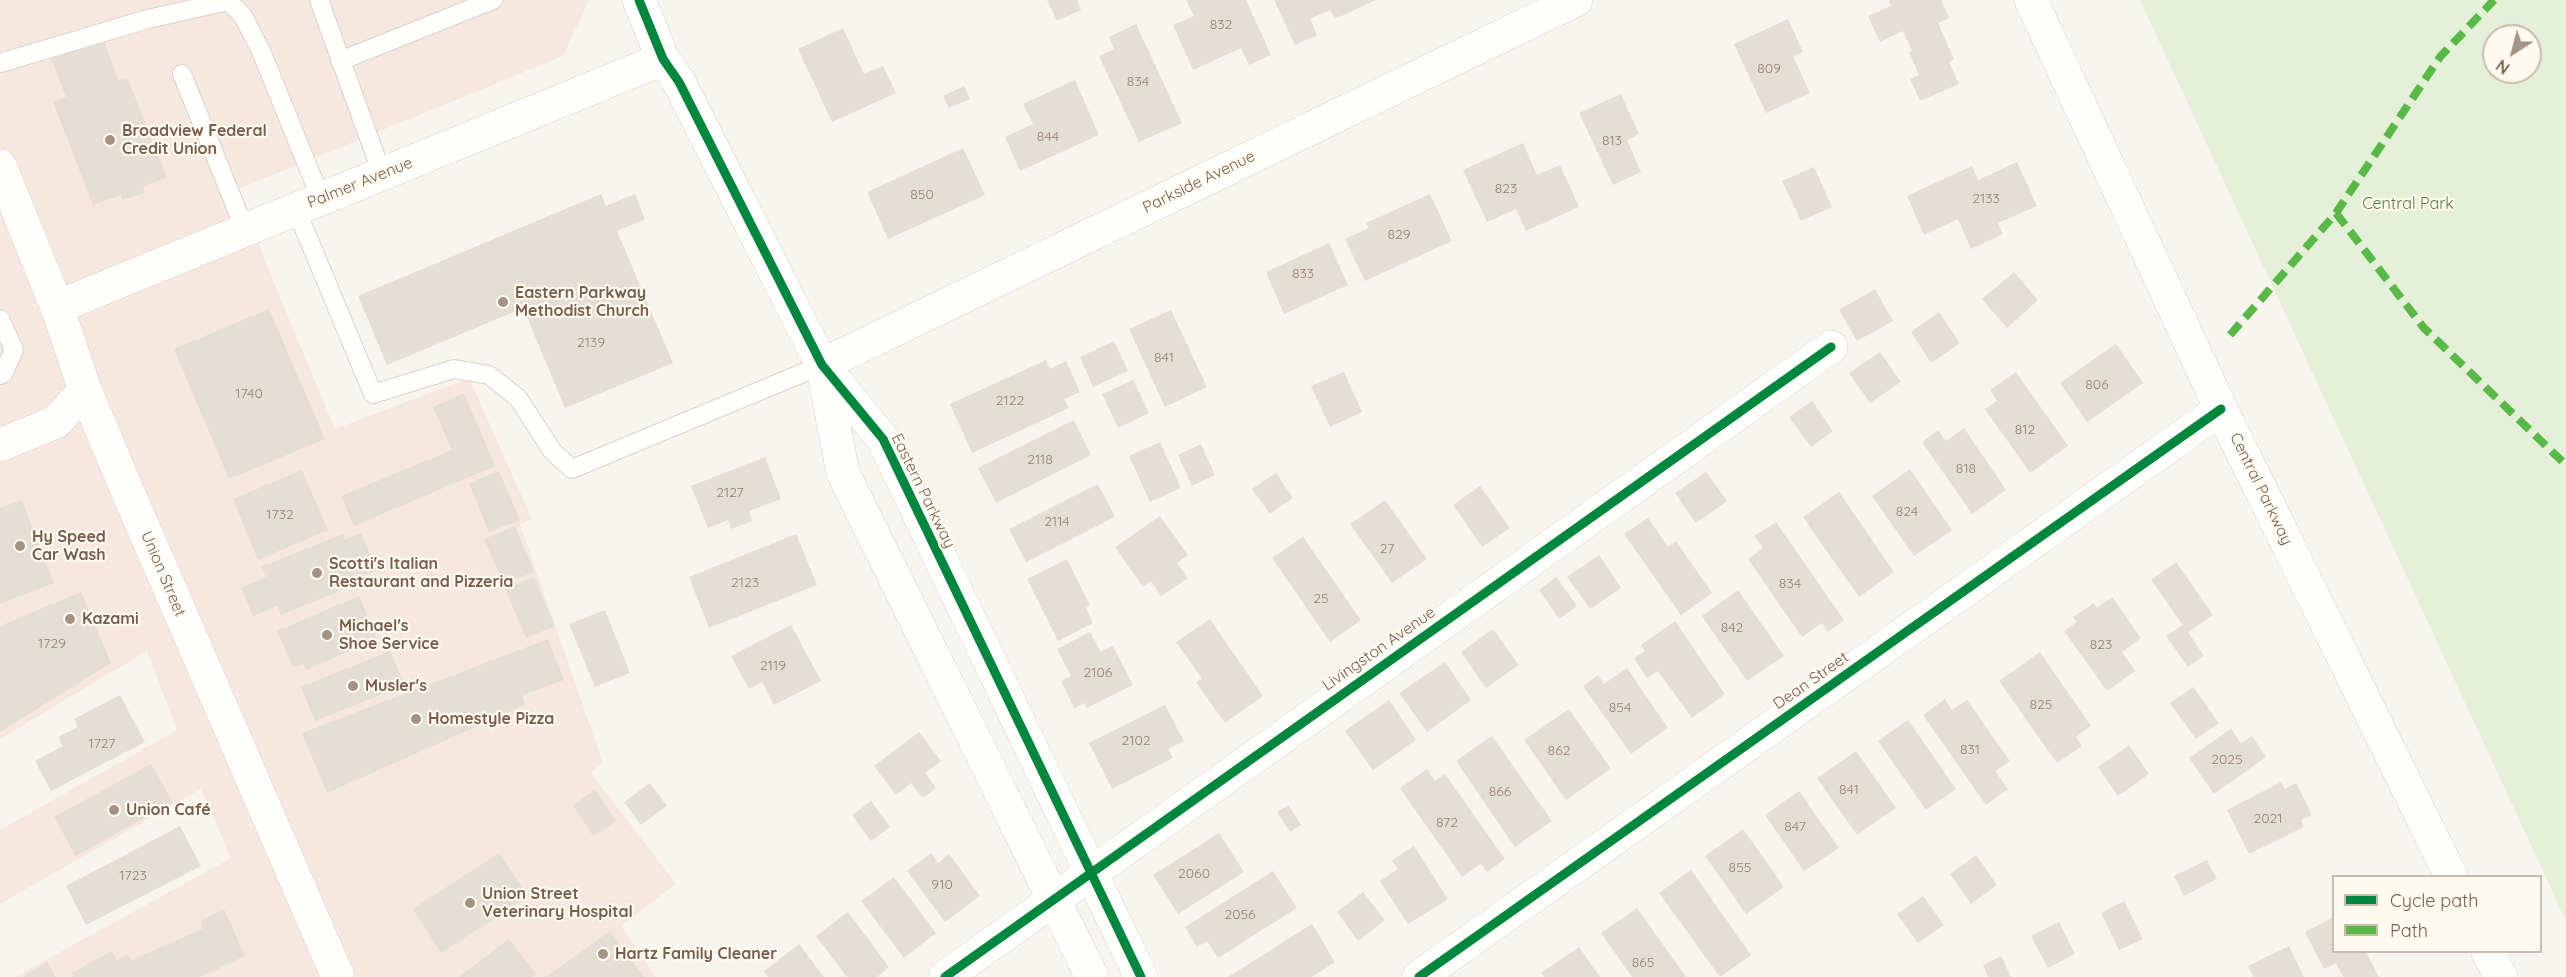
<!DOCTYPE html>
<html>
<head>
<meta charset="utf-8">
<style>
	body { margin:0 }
	#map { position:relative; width:2566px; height:977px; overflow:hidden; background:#f8f5ee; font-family:Quicksand,sans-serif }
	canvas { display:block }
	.legend { position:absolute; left:2332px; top:875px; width:210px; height:78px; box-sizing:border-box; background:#fffaf0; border:2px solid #c9bbae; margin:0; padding:8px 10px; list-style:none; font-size:18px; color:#785d4c }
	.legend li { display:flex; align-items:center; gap:12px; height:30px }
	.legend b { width:30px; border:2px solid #c9bbae }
	.north { position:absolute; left:2482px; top:24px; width:60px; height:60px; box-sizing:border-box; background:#fffaf0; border:2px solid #c9bbae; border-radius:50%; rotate:216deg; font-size:16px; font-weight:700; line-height:24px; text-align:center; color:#785d4c }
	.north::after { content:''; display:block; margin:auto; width:21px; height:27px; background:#a59285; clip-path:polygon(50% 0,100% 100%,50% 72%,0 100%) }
</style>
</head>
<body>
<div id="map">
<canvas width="2566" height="977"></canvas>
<ul class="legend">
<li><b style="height:8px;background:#00873e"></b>Cycle path</li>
<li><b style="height:8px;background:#58b947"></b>Path</li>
</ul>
<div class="north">N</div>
</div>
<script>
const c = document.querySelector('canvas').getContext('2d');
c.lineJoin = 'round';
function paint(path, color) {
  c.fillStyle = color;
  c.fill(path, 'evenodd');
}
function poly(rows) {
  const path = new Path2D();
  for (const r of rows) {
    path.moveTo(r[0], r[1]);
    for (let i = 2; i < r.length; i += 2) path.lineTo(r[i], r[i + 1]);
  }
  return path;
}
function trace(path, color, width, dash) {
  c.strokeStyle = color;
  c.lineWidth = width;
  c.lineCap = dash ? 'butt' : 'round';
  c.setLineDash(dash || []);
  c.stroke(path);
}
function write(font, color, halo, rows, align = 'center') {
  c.font = font + ' Quicksand,sans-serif';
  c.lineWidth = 4.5;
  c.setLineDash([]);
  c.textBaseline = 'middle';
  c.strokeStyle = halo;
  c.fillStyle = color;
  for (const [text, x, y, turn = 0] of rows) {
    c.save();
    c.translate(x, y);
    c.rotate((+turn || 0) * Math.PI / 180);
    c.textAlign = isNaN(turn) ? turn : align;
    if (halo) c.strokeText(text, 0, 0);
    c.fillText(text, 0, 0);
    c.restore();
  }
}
paint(poly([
	[0,0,589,0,563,56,239,189,269,271,335,429,469,378,532,519,520,524,603,763,591,773,676,884,621,926,656,977,15,977,231,858,201,789,0,904,0,830,177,730,147,651,0,739]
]), '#f6e8df');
paint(poly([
	[2140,0,2566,0,2566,921],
	[2494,36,2530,36,2530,72,2494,72]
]), '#e5f0d9');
paint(poly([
	[1047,0,1077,0,1081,10,1057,21],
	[1186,0,1246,0,1271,55,1249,65,1241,48,1193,70,1173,25,1194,16],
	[1274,0,1376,0,1335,19,1330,10,1310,19,1317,35,1295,45],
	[1889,0,1941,0,1949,18,1938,23,1954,59,1949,62,1959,84,1920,101,1910,79,1919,75,1909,52,1912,51,1903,31,1880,42,1868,16,1891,6],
	[1788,19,1803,52,1793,56,1810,93,1766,113,1734,44],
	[1136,24,1182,123,1139,142,1099,56,1114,49,1109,37],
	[843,28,864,74,883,66,896,93,832,122,798,49],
	[103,37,118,80,128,79,167,178,143,186,145,193,122,200,121,195,93,205,53,102,66,97,51,58],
	[1075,80,1099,135,1020,171,1005,137,1033,124,1023,104],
	[964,86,970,99,949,108,943,96],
	[1621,94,1639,134,1627,140,1641,172,1613,185,1579,113],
	[1523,143,1537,175,1560,165,1579,207,1526,231,1516,209,1487,222,1463,170],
	[963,148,985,195,888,239,867,192],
	[2017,162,2037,206,1998,223,2003,234,1971,249,1958,219,1924,235,1907,196,1972,166,1978,180],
	[1814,167,1832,207,1801,221,1782,181],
	[601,194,606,206,635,194,645,219,617,231,673,363,565,408,523,308,387,365,358,296],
	[1430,194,1452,241,1365,281,1345,239,1369,228,1366,223],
	[1329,243,1348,285,1284,314,1266,272],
	[2014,272,2038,300,2007,328,1982,299],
	[1875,289,1893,321,1857,341,1839,310],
	[269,309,325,439,229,479,174,349],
	[1171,310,1207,387,1165,407,1129,329],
	[1939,312,1960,343,1931,363,1911,332],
	[1114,341,1128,371,1093,387,1080,357],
	[2116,344,2143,383,2087,422,2060,383],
	[1880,352,1901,382,1870,403,1849,373],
	[1046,360,1050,369,1066,361,1080,392,1064,399,1069,408,972,453,950,404],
	[1344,372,1362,412,1330,427,1311,386],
	[2016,372,2068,446,2030,473,1985,409,1997,401,1990,390],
	[1133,380,1149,413,1118,428,1102,394],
	[464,393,495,466,354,526,341,496,452,450,433,407],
	[1812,401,1833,431,1811,447,1789,417],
	[1074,420,1091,455,996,503,978,468],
	[1964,428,2006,490,1972,514,1922,442,1938,430,1946,441],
	[1160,442,1181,488,1150,502,1129,456],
	[1201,444,1215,475,1192,486,1178,455],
	[765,457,781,499,749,511,752,521,731,529,728,520,708,528,691,486],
	[1910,469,1952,530,1914,556,1872,496],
	[302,470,328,530,258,560,233,499],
	[499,471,520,520,489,532,469,483],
	[1706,472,1727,501,1696,523,1675,493],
	[1276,473,1293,498,1270,514,1252,489],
	[1098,484,1115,517,1026,562,1009,529],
	[1480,486,1510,528,1482,547,1453,505],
	[1839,492,1894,572,1859,597,1803,517],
	[22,500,54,583,0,604,0,508],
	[1385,500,1427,559,1392,583,1350,524],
	[1160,516,1188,555,1177,563,1188,578,1161,596,1151,581,1143,587,1115,547],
	[1648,518,1668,547,1676,541,1712,593,1681,615,1624,534],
	[1776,522,1844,620,1828,632,1822,623,1802,637,1748,559,1763,548,1754,536],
	[515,526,534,572,504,584,484,539],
	[361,533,377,570,363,576,364,581,281,615,277,606,253,616,241,588,266,577,261,567,343,534,345,540],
	[796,534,817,585,709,628,689,577],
	[1303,537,1361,620,1330,642,1272,558],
	[1599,555,1621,588,1590,609,1567,577],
	[1067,559,1090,605,1086,608,1093,623,1058,641,1027,579],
	[2176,562,2213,615,2188,632,2204,656,2188,667,2166,636,2183,625,2151,580],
	[534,577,555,626,526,638,505,589],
	[1556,577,1577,606,1559,619,1539,590],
	[1738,590,1784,656,1747,681,1702,616],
	[81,592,111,663,0,732,0,626],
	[359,596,377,639,306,670,303,664,293,667,277,631],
	[2112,597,2141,638,2122,652,2135,671,2107,691,2064,631,2077,622,2073,617,2094,603,2097,608],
	[605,610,630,673,595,687,569,624],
	[1210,619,1263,696,1225,723,1196,682,1202,679,1176,642],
	[1675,621,1725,694,1692,718,1658,671,1647,678,1634,658,1645,651,1641,645],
	[791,625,821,681,774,705,762,682,749,689,731,656],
	[1493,629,1519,665,1486,688,1461,652],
	[1090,632,1101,652,1113,646,1133,685,1087,708,1084,703,1074,708,1061,681,1071,676,1057,649],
	[548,639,564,680,522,695,525,705,327,793,302,733],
	[390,651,405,685,315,721,301,687],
	[2040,652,2091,726,2076,737,2082,746,2057,763,1999,681],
	[1445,662,1471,700,1427,732,1399,693],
	[1627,668,1668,728,1631,754,1583,686,1598,675,1604,684],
	[2193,687,2219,723,2196,739,2170,703],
	[120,695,145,742,51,791,35,761,63,746,58,737,78,727,74,719],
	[1945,699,1952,710,1967,700,2010,761,1995,771,2008,789,1986,805,1923,715],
	[1389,700,1416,740,1373,770,1345,731],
	[1165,705,1184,741,1168,749,1173,758,1112,789,1089,743],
	[1569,709,1611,769,1566,800,1524,740],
	[1908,720,1956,789,1926,810,1878,741],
	[2231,729,2241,743,2252,736,2266,757,2214,794,2189,758],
	[919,732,941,761,925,773,936,788,923,798,911,783,896,795,874,766],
	[1492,736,1552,821,1515,847,1456,761],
	[2129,745,2149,774,2118,796,2098,767],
	[1856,751,1896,808,1857,835,1817,778],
	[151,764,173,802,76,856,54,817],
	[1427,769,1435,781,1445,774,1505,859,1487,872,1481,864,1462,877,1400,788],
	[2281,782,2285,789,2296,783,2312,815,2301,820,2304,827,2249,854,2227,810],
	[650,783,667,806,641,825,624,802],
	[595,790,616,821,593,836,573,805],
	[1799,791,1839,848,1804,871,1765,815],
	[871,801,890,827,871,841,852,815],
	[1288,805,1301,825,1290,832,1277,812],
	[180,826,201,866,86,925,66,886],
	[1743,829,1784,887,1746,914,1705,856],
	[1219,833,1244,872,1178,914,1153,875],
	[1414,846,1448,899,1408,924,1380,881,1398,869,1392,860],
	[499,853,528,896,441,953,413,909],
	[931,853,938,863,949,854,980,896,945,922,907,871],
	[1976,855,1997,885,1971,904,1950,874],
	[2207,860,2217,879,2184,896,2174,876],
	[1691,870,1751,955,1720,977,1659,893],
	[1273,871,1297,908,1218,958,1207,941,1197,947,1185,927],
	[894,877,936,933,904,958,861,901],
	[1363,892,1385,920,1358,941,1337,912],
	[1923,896,1944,925,1918,943,1897,914],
	[2124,901,2143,939,2119,950,2101,913],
	[1637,908,1686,977,1632,977,1601,933],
	[224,909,245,956,201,977,74,977,72,973,111,951,117,960,127,954,132,960,202,929,201,921],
	[848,912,889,967,877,977,847,977,816,936],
	[2332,918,2334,952,2366,952,2379,977,2343,977,2336,963,2324,969,2305,932],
	[2059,922,2075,954,2048,968,2031,936],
	[1312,924,1335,962,1312,977,1228,977],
	[610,931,644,977,546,977],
	[509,939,536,974,532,977,459,977],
	[799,944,824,977,768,977,764,971],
	[2289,946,2304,977,2254,977,2248,966],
	[1579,947,1600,977,1544,977,1541,973],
	[2001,956,2011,977,1988,977,1983,965],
	[47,962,56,977,22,977]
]), '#e5ded5');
const lane = poly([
	[319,0,382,174],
	[340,61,493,0],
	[0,63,148,19,228,1,243,16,261,51,321,199],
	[182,74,245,230],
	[296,209,373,394,454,369,489,375,518,398,553,452,572,469,822,365],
	[0,319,14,350,3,374,0,375]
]);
const street = poly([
	[639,0,663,59,679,82,822,365,883,439,1141,977],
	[2031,0,2221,409,2451,876],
	[57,307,663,59],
	[822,365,1576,0],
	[823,369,843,473,1092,977],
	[0,445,56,422,85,390],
	[2488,952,2501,977],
	[945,977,1831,347],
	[1419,977,2221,409]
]);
const secondary = poly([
	[0,166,57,307,85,390,124,483,338,977]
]);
trace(lane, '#d7d2cc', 20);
trace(street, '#d7d2cc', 34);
trace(secondary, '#d8d1ca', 34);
trace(lane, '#fefefc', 18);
trace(street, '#fefefc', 33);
trace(secondary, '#fefefc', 33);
trace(poly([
	[2336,213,2424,328,2566,465],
	[2230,335,2336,213,2440,57,2494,0]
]), '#58b947', 8, [15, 8]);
trace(poly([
	[639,0,663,59,679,82,822,365,883,439,1141,977],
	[945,977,1831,347],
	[1419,977,2221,409]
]), '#00873e', 9);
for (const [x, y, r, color] of [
	[110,140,6,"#a59285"],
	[503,302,6,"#a59285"],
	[20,546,6,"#a59285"],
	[317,573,6,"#a59285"],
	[70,619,6,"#a59285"],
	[327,635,6,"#a59285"],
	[353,686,6,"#a59285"],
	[416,719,6,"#a59285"],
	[114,810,6,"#a59285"],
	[470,903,6,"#a59285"],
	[603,954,6,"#a59285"]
]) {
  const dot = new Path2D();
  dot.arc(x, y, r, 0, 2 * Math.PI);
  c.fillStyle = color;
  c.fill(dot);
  trace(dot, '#fffaf0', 2);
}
write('14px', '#957f70', null, [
	["832",1221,25],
	["809",1769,69],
	["834",1138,82],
	["844",1048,137],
	["813",1612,141],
	["823",1506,189],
	["850",922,195],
	["2133",1986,199],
	["829",1399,235],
	["833",1303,274],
	["2139",591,343],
	["841",1164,358],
	["806",2097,385],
	["1740",249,394],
	["2122",1010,401],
	["812",2025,430],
	["2118",1040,460],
	["818",1966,469],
	["2127",730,493],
	["824",1907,512],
	["1732",280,515],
	["2114",1057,522],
	["27",1387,549],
	["2123",745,583],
	["834",1790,584],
	["25",1321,599],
	["842",1732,628],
	["1729",52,644],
	["823",2101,645],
	["2119",773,666],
	["2106",1098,673],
	["825",2041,705],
	["854",1620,708],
	["2102",1136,741],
	["1727",102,744],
	["831",1970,750],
	["862",1559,751],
	["2025",2227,760],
	["841",1849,790],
	["866",1500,792],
	["2021",2268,819],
	["872",1447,823],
	["847",1795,827],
	["855",1740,868],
	["2060",1194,874],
	["1723",133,876],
	["910",942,885],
	["2056",1240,915],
	["865",1643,963]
]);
write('bold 16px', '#785d4c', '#fffaf0', [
	["Broadview Federal",122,131],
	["Credit Union",122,149],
	["Eastern Parkway",515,293],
	["Methodist Church",515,311],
	["Hy Speed",32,537],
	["Car Wash",32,555],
	["Scotti's Italian",329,564],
	["Restaurant and Pizzeria",329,582],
	["Kazami",82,619],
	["Michael's",339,626],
	["Shoe Service",339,644],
	["Musler's",365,686],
	["Homestyle Pizza",428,719],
	["Union Café",126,810],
	["Union Street",482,894],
	["Veterinary Hospital",482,912],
	["Hartz Family Cleaner",615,954]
], 'left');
write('16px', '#785d4c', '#fffaf0', [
	["Parkside Avenue",1199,182,-26],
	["Palmer Avenue",360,183,-22],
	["Central Parkway",2261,489,64],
	["Eastern Parkway",923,491,64],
	["Union Street",163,574,67],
	["Livingston Avenue",1379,649,-35],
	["Dean Street",1811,681,-35]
]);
write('16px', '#537e43', '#fffaf0', [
	["Central Park",2408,204]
]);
</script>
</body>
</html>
